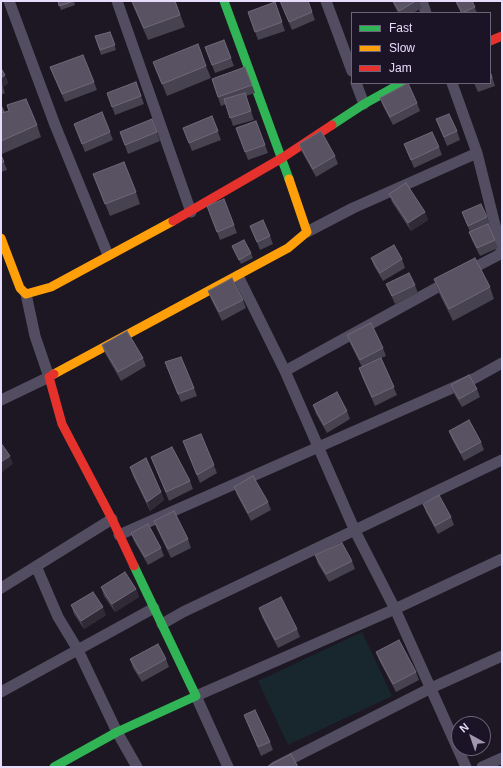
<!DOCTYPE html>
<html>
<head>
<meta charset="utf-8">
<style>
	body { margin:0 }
	#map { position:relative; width:503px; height:768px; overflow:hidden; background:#1c1722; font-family:Arial,sans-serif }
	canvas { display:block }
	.frame { position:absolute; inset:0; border:2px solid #e7dcfb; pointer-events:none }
	.legend { position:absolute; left:351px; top:12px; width:140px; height:72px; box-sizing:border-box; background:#1b1326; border:1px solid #6d637b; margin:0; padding:5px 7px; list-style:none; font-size:12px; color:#e7dcfb }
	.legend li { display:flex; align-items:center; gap:8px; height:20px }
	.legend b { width:20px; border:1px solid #6d637b }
	.north { position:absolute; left:451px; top:716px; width:40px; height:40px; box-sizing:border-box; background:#1b1326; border:1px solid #6d637b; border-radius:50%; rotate:320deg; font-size:11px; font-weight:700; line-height:16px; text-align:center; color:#e7dcfb }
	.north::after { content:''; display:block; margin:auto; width:14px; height:18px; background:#a097af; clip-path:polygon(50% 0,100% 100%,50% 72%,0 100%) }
</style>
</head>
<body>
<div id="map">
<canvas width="503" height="768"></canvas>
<div class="frame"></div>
<ul class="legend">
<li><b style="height:5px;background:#30b455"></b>Fast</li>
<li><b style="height:5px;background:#ff9f0a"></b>Slow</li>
<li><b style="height:5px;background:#e5322d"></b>Jam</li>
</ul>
<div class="north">N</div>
</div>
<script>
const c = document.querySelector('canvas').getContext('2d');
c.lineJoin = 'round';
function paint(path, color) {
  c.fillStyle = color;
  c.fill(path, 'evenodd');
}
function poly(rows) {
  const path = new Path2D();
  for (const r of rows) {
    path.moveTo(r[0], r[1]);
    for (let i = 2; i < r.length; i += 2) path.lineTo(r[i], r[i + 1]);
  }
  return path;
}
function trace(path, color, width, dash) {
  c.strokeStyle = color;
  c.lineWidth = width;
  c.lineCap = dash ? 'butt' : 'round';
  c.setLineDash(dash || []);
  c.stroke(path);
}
paint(poly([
	[362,632,392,696,288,745,258,681]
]), '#18272d');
trace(poly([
	[9,1,55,125,108,255],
	[117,1,191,212],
	[326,1,352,71],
	[422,1,426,13],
	[356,83,364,104],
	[452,83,477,153,502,253],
	[307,232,353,208,477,153],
	[466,272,502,253],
	[238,276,285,371,355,531,395,609,466,767],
	[285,371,449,281],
	[1,400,49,377,35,336,26,294],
	[119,535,475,378,502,363],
	[36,566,58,617,78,650,117,732,137,767],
	[1,588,112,519],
	[162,624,183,612,502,460],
	[1,692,154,608],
	[228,767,196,696,395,609,502,559],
	[275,767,431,688,502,656],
	[482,767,502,758]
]), '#534d61', 11);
trace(poly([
	[224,1,289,179],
	[332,125,364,104,402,83],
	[54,767,117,732,196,696,134,566]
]), '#30b455', 9);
trace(poly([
	[1,238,20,288,26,294,51,287,173,221],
	[54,374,288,248,307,232,289,179]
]), '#ff9f0a', 9);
trace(poly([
	[490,41,502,36],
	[173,221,282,158,332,125],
	[54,374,49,377,62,424,112,519,134,566]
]), '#e5322d', 9);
paint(poly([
	[58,1,74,1,75,5,61,10],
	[131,1,175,1,185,27,148,40],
	[280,1,308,1,315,20,292,30],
	[392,1,419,1,422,8,413,13,398,13],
	[455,1,472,1,477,13,461,13],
	[275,2,285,31,258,40,248,12],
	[110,32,116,50,101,55,95,36],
	[224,40,234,66,215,73,205,47],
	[153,62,206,66,211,78,167,96],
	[50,67,94,82,97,90,65,102],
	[245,67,255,93,246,96,254,120,233,126,226,104,221,106,212,79],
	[1,68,5,75,8,83,3,87,5,93,1,95],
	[490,70,495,86,478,92,474,83,490,83],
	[136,82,144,104,115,115,107,93],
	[380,98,417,103,420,111,393,125,383,106],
	[1,105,4,112,37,125,41,137,2,154,1,150],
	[212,116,221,140,192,151,183,128],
	[152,119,160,141,128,154,120,132],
	[436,119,457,131,460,140,447,146],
	[256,121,268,153,248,160,236,128],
	[74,124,110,132,113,140,85,152],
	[299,144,335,156,338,164,316,177,302,152],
	[404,144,439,147,442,155,414,168],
	[1,155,7,170,1,172],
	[93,174,136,192,140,204,110,216],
	[389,194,425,212,428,220,411,231,392,202],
	[207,206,234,225,237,233,220,240],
	[462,212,487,217,490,225,489,226,498,248,480,256,472,240,469,232,470,232],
	[250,226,270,236,273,244,260,250],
	[232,246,251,253,253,258,241,264],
	[371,258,402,259,405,268,383,281,374,266],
	[434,279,490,287,494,299,453,321,438,291],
	[386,284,415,285,418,293,395,304],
	[208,291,243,300,246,308,222,321,211,299],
	[347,335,383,348,386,356,381,358,397,395,375,406,362,377,359,368,362,367,350,343],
	[102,345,143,358,146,366,121,381,105,353],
	[165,362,194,388,197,396,181,402],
	[451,385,477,389,480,397,462,407,454,394],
	[313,405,347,411,350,419,327,433,316,414],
	[449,431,481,442,484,450,464,461,452,439],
	[201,434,217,473,200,483,183,441],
	[151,457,190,481,193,489,169,501],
	[130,467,161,492,164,500,150,511,133,476],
	[234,487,268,502,271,510,251,521,237,495],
	[423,504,451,517,454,525,438,534,426,512],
	[154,521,188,539,191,548,171,558,157,529],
	[131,533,161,548,164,556,148,565,134,541],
	[315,555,352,561,355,569,329,582,318,564],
	[101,587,136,589,139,597,115,612,104,596],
	[71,605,106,615,84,629,74,614],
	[259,608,297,629,300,637,278,648,262,617],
	[376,652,416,672,419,680,396,692,379,660],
	[130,659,166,659,169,667,142,682,133,668],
	[244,715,270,742,273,750,261,756]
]), '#474250');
paint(poly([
	[5,75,8,83,3,87,1,81,1,78],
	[425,212,428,220,411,231,408,223],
	[10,456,13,464,1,473,1,462],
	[161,492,164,500,150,511,147,502],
	[136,589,139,597,115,612,112,604],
	[103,607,106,615,84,629,81,621]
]), '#2f2a36');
const building = poly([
	[58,1,74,1,59,6,58,1],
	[132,1,175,1,180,15,144,28,132,1],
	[280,1,308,1,312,12,289,22,280,1],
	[393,1,416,1,399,11,393,1],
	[456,1,472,1,475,7,462,13,456,1],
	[275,2,282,22,255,32,248,12,275,2],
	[110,32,115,45,100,50,95,36,110,32],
	[224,40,231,58,212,65,205,47,224,40],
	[198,44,206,66,162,84,153,62,198,44],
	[83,55,94,82,62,94,50,67,83,55],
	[245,67,252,85,218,97,212,79,245,67],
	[1,68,5,75,1,78,1,68],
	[490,71,492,78,490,79,490,71],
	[136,82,141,96,112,107,107,93,136,82],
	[408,83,417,103,390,117,380,98,408,83],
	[245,93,251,111,230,118,224,99,245,93],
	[26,99,37,125,1,141,1,113,9,111,7,105,26,99],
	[1,105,4,112,1,113,1,105],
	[102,112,110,132,82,144,74,124,102,112],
	[449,114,457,131,444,137,436,119,449,114],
	[212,116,218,131,189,143,183,128,212,116],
	[152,119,157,132,125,145,120,132,152,119],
	[256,121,265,145,245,152,236,128,256,121],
	[321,131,335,156,313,169,299,144,321,131],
	[432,132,439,147,411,160,404,144,432,132],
	[1,155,4,162,1,163,1,155],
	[124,162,136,192,105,204,93,174,124,162],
	[406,183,425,212,408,223,389,194,406,183],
	[224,199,234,225,217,232,207,206,224,199],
	[481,204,487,217,468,226,462,212,481,204],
	[263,220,270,236,257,242,250,226,263,220],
	[488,224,495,240,477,248,469,232,488,224],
	[244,240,251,253,239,260,232,246,244,240],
	[394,245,402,259,380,273,371,258,394,245],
	[475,258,490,287,449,309,434,279,475,258],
	[409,273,415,285,392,296,386,284,409,273],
	[232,278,243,300,219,312,208,291,232,278],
	[371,323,383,348,360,360,347,335,371,323],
	[127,331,143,358,118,372,102,345,127,331],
	[181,357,194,388,178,394,165,362,181,357],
	[381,358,394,387,372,397,359,368,381,358],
	[469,375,477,389,459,399,451,385,469,375],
	[337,392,347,411,324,425,313,405,337,392],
	[469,420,481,442,461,453,449,431,469,420],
	[201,434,214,465,197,475,183,441,201,434],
	[1,443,10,456,1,462,1,443],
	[172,447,190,481,166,492,151,457,172,447],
	[146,458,161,492,147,502,130,467,146,458],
	[253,476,268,502,248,513,234,487,253,476],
	[439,495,451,517,435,526,423,504,439,495],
	[174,511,188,539,168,549,154,521,174,511],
	[148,524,161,548,145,557,131,533,148,524],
	[342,543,352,561,326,574,315,555,342,543],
	[125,572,136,589,112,604,101,587,125,572],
	[93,592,103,607,81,621,71,605,93,592],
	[281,597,297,629,275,640,259,608,281,597],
	[399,640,416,672,393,684,376,652,399,640],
	[158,644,166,659,139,674,130,659,158,644],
	[255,710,270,742,258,747,244,715,255,710],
	[291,754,298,767,269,767,268,766,291,754]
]);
paint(building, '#585262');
trace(building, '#6f687a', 1);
</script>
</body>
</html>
